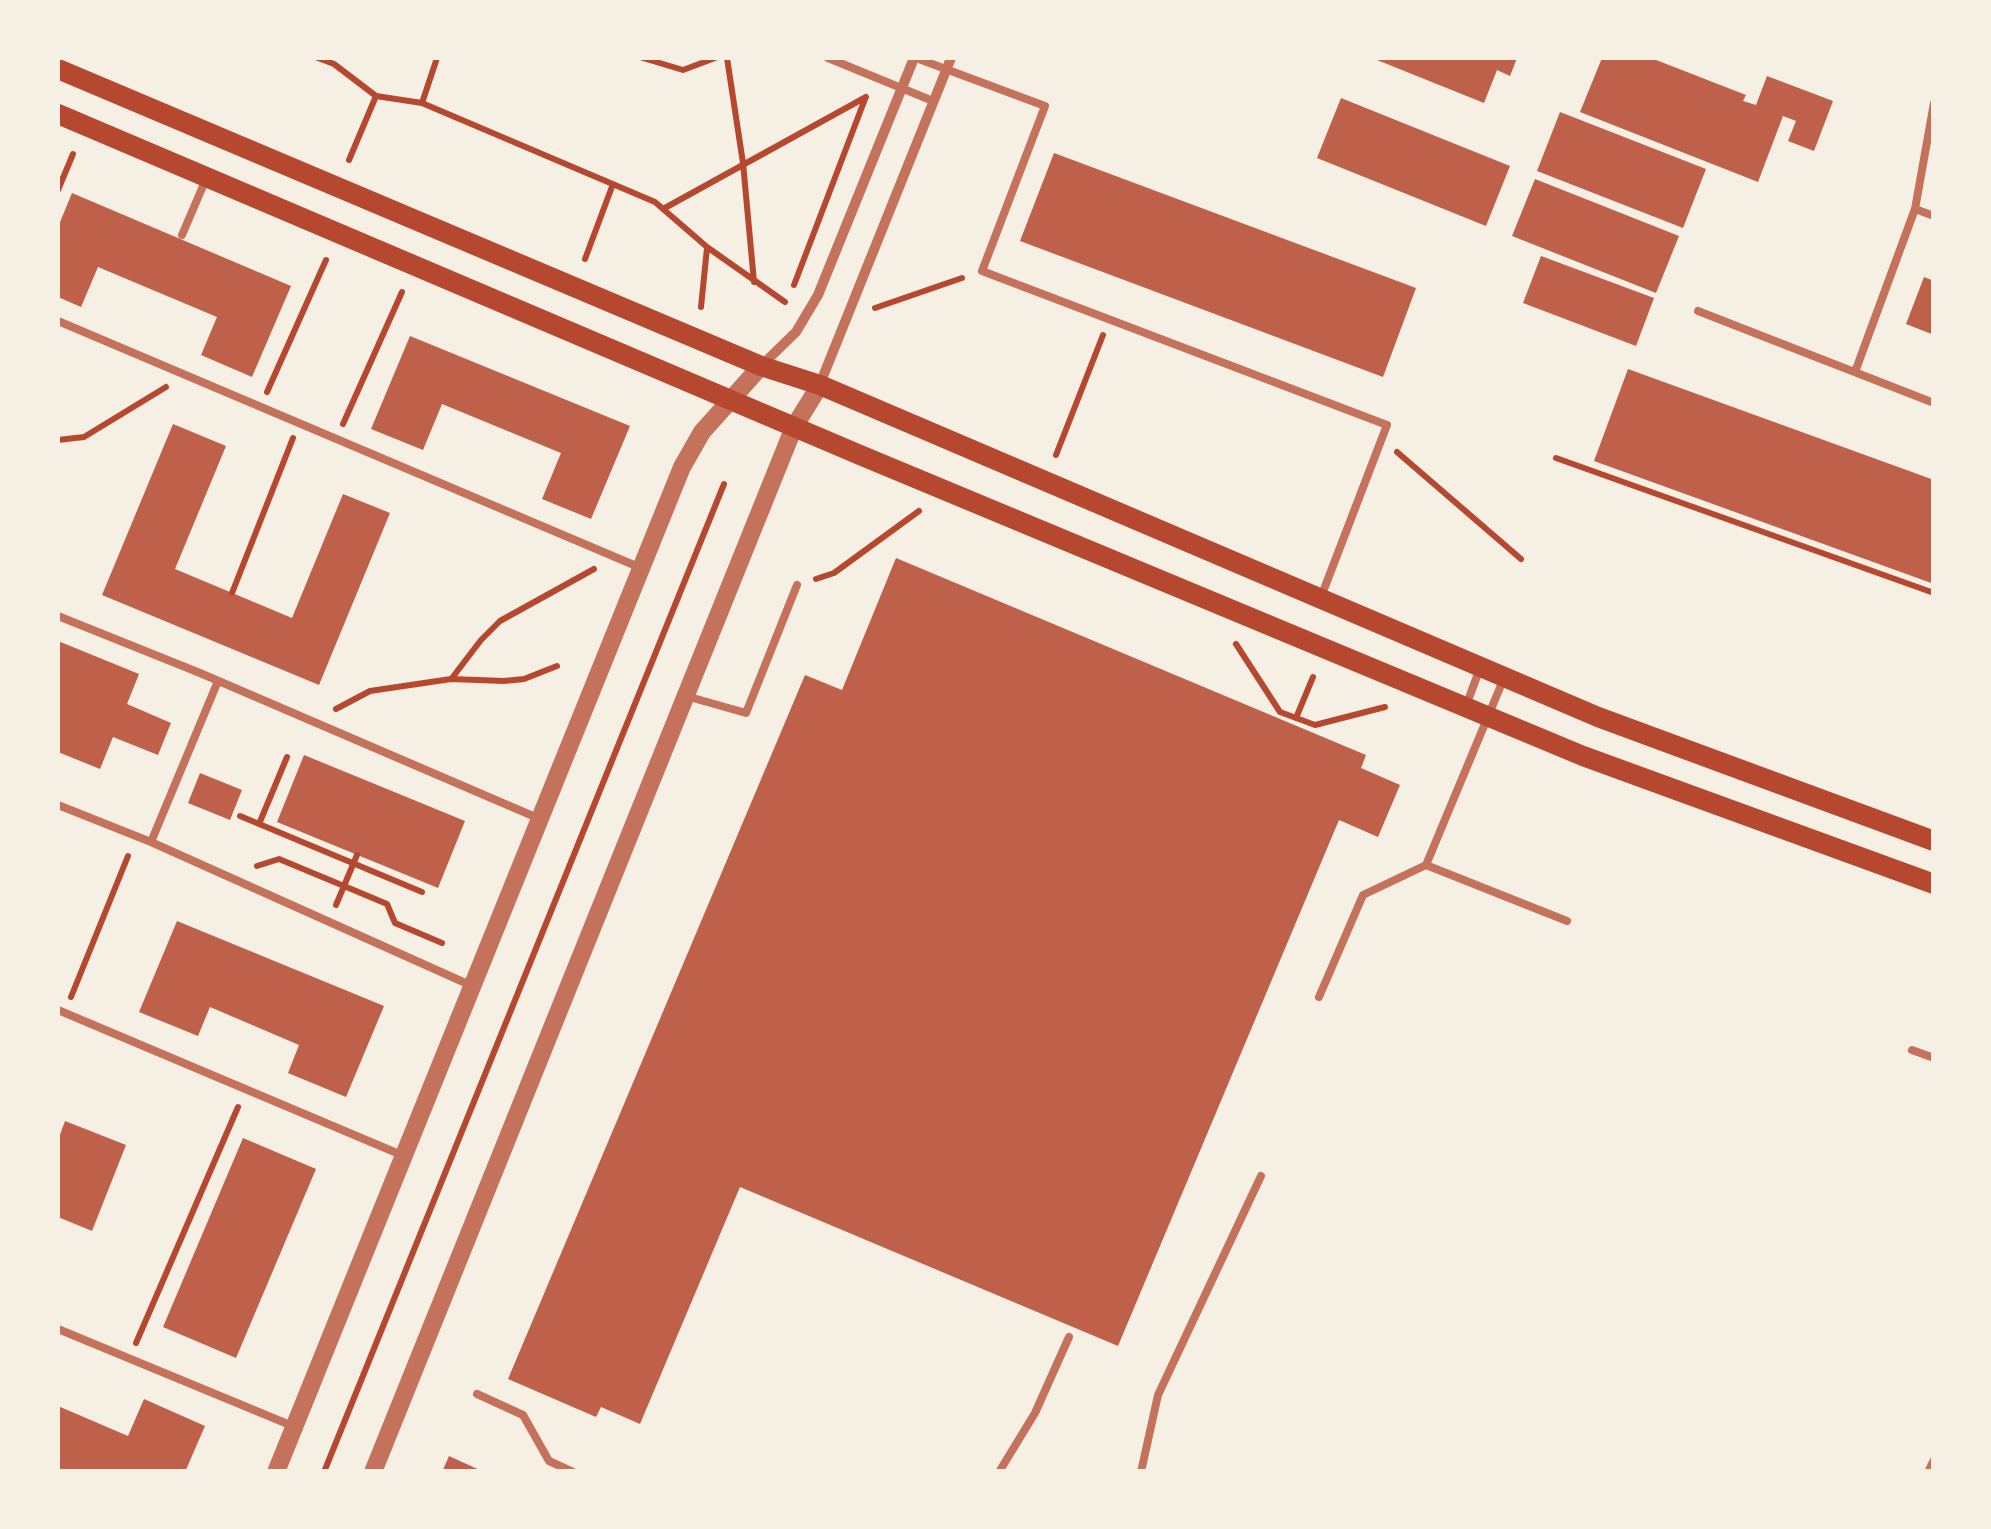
<!DOCTYPE html>
<html>
<head>
<meta charset="utf-8">
<style>
	body { margin:0 }
	#map { position:relative; width:1991px; height:1529px; overflow:hidden; background:#f6efe4; font-family:"PT Sans",sans-serif }
	canvas { display:block }
	.frame { position:absolute; inset:0; border:60px solid #f6efe4; pointer-events:none }
</style>
</head>
<body>
<div id="map">
<canvas width="1991" height="1529"></canvas>
<div class="frame"></div>
</div>
<script>
const c = document.querySelector('canvas').getContext('2d');
c.lineJoin = 'round';
function paint(path, color) {
  c.fillStyle = color;
  c.fill(path, 'evenodd');
}
function poly(rows) {
  const path = new Path2D();
  for (const r of rows) {
    path.moveTo(r[0], r[1]);
    for (let i = 2; i < r.length; i += 2) path.lineTo(r[i], r[i + 1]);
  }
  return path;
}
function trace(path, color, width, dash) {
  c.strokeStyle = color;
  c.lineWidth = width;
  c.lineCap = dash ? 'butt' : 'round';
  c.setLineDash(dash || []);
  c.stroke(path);
}
paint(poly([
	[1372,58,1517,58,1510,76,1497,70,1484,103],
	[1602,58,1651,58,1746,95,1743,101,1756,105,1767,76,1833,101,1814,151,1788,141,1796,121,1783,116,1758,182,1580,112],
	[1341,98,1510,166,1486,226,1317,158],
	[1560,112,1706,169,1683,228,1537,171],
	[1054,153,1416,288,1383,377,1020,241],
	[1535,179,1679,236,1656,293,1512,236],
	[72,193,291,286,252,377,201,355,217,317,98,267,81,307,58,297,58,227],
	[1541,256,1654,298,1636,346,1523,303],
	[1924,277,1934,281,1934,335,1906,324],
	[410,336,630,426,591,519,542,499,561,453,442,404,423,450,371,429],
	[1628,369,1934,480,1934,584,1594,461],
	[173,424,226,446,175,569,292,618,343,494,390,513,319,685,102,595],
	[896,558,1366,755,1361,768,1400,785,1378,837,1339,820,1118,1346,740,1187,640,1424,601,1407,596,1417,508,1379,805,675,842,690],
	[58,641,139,674,127,704,171,723,158,755,113,737,100,769,58,752],
	[304,755,465,821,438,888,277,822],
	[200,773,242,790,230,820,188,803],
	[177,921,384,1006,346,1097,288,1073,299,1045,210,1007,198,1036,139,1012],
	[65,1121,126,1145,92,1231,58,1217,58,1140],
	[243,1138,316,1169,236,1358,163,1327],
	[144,1399,205,1426,185,1472,58,1470,58,1406,128,1436],
	[449,1456,484,1472,442,1472]
]), '#bf614a');
trace(poly([
	[318,58,334,64,376,96,422,103,655,202,707,247,785,302],
	[643,58,683,70,715,58],
	[727,58,743,163,754,282],
	[422,103,437,58],
	[349,160,376,96],
	[58,190,73,154],
	[663,209,866,97],
	[585,259,613,184],
	[794,285,865,99],
	[701,307,707,248],
	[875,308,962,278],
	[267,392,326,260],
	[343,424,402,292],
	[58,440,84,437,166,387],
	[1397,452,1521,559],
	[1056,455,1103,335],
	[1556,458,1934,593],
	[816,579,834,573,919,511],
	[232,593,293,438],
	[1236,644,1280,712,1315,725,1385,707],
	[452,678,481,640,500,621,594,569],
	[336,709,370,691,451,679,504,681,524,679,557,666],
	[1296,718,1313,677],
	[240,816,422,892],
	[259,824,287,757],
	[257,866,279,859,344,886,387,904,395,923,442,943],
	[336,905,357,855],
	[71,997,128,856],
	[136,1343,238,1107],
	[324,1472,724,484]
]), '#b5482f', 6);
trace(poly([
	[828,58,933,101],
	[916,58,1045,106,982,271,1387,425,1321,597],
	[1915,209,1934,216],
	[182,235,206,179],
	[1698,311,1934,403],
	[58,321,641,568],
	[1855,372,1915,209,1934,103],
	[58,616,200,673,540,819],
	[686,696,746,713,797,585],
	[1466,706,1480,668],
	[58,805,151,842,470,985],
	[151,842,218,681],
	[1426,865,1567,921],
	[1319,997,1363,895,1426,865,1504,678],
	[58,1010,404,1156],
	[1912,1050,1934,1058],
	[58,1329,295,1427],
	[477,1394,523,1415,549,1461,573,1472],
	[999,1472,1035,1413,1069,1337],
	[1141,1472,1158,1395,1261,1176],
	[1928,1472,1934,1460]
]), '#c5725c', 8);
trace(poly([
	[762,365,796,332,818,295,914,58],
	[820,384,951,58]
]), '#c5725c', 10);
trace(poly([
	[276,1472,682,467,702,432,761,366],
	[373,1472,794,427,820,385]
]), '#c5725c', 18);
trace(poly([
	[58,69,761,366,820,385,1598,717,1934,841],
	[58,114,860,455,1583,756,1934,884]
]), '#b5482f', 20);
</script>
</body>
</html>
